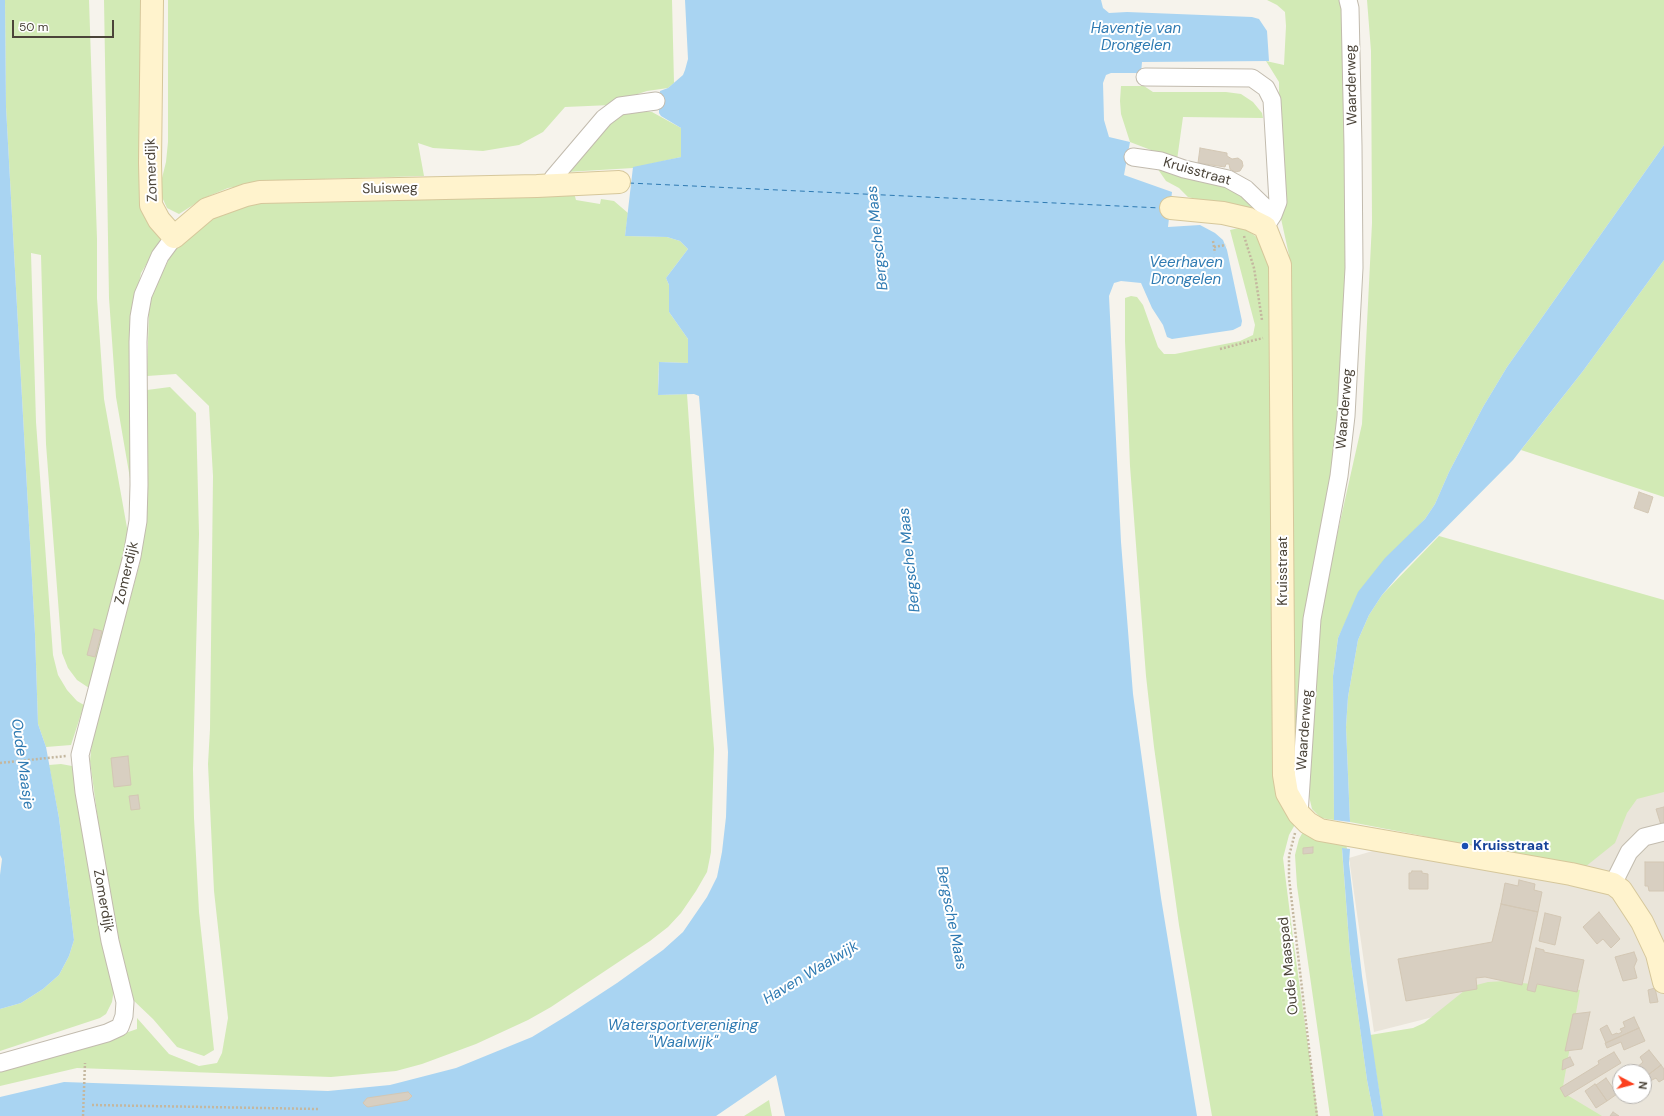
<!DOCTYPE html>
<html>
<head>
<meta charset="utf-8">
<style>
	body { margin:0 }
	#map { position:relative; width:1664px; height:1116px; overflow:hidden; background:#f6f3ec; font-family:"DM Sans",sans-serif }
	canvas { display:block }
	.north { position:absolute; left:1612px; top:1064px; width:40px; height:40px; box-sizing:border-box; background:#fff; border:1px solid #b7b4b0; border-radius:50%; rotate:97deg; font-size:11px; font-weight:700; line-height:16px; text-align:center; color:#4b4439 }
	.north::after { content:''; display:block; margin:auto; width:14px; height:18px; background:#fc3f1d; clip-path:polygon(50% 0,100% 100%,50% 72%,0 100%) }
	.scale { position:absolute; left:12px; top:20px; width:102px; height:18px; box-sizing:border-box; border:2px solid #4b4439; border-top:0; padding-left:5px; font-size:12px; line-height:14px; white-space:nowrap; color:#4b4439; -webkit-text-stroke:3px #fff; paint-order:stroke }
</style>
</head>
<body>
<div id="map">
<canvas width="1664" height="1116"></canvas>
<div class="north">N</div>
<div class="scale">50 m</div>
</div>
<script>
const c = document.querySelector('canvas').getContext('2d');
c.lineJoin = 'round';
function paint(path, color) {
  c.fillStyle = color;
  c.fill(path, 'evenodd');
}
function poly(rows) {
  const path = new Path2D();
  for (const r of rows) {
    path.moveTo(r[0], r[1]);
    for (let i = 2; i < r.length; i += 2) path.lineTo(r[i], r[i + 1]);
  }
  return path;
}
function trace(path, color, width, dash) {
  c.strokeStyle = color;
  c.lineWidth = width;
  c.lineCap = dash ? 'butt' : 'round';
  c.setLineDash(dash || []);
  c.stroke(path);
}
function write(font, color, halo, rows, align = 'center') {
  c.font = font + ' "DM Sans",sans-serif';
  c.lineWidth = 4;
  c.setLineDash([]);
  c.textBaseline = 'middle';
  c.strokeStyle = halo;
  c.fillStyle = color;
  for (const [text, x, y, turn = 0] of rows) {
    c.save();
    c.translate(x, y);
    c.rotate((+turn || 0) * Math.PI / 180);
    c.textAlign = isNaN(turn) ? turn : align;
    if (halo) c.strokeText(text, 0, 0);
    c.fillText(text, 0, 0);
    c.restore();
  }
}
paint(poly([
	[1664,764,1664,1116,1496,1116,1563,984,1374,1032,1349,858],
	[1620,1072,1644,1072,1644,1096,1620,1096]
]), '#eae5da');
paint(poly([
	[5,0,89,0,97,239,97,298,104,399,129,539,89,688,77,680,68,668,62,653,46,444,41,255,31,253,36,422,53,655,58,675,67,690,77,701,84,705,71,745,46,747,38,724,35,634,6,107],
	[104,0,145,0,165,234,141,273,133,312,132,490,116,397,109,298],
	[168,0,672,0,674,83,668,88,647,91,619,100,611,105,565,107,543,132,519,145,483,151,433,148,418,143,424,176,290,180,253,184,228,188,204,198,179,214,167,208,162,197,161,182,166,162,168,142],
	[1258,0,1343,0,1350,223,1341,394,1294,772,1289,255,1280,214,1279,82,1266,61,1284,65,1286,26,1285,12,1277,5,1267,0],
	[1367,0,1664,0,1664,145,1507,367,1483,407,1449,472,1435,504,1425,519,1409,536,1346,621,1338,638,1333,676,1334,820,1321,818,1312,809,1309,796,1322,602,1362,424,1372,223,1371,51],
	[1121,86,1144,86,1153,92,1226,92,1241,94,1253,102,1262,113,1263,118,1183,117,1177,160,1130,142,1121,114,1120,101],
	[627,110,652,112,681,128,681,157,633,168,567,172,609,118],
	[1155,165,1232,184,1255,205,1257,214,1188,197,1179,188,1166,181],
	[574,193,576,200,600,204,601,199,614,201,628,213,625,236,667,237,680,241,688,249,666,278,669,285,669,312,688,339,688,363,659,362,658,383,658,395,687,394,694,495,714,749,711,852,707,872,696,891,681,913,668,927,650,941,551,1007,528,1020,476,1044,422,1064,396,1071,331,1077,77,1068,0,1086,0,1070,105,1040,137,1029,137,1018,169,1054,199,1066,217,1063,222,1053,228,1018,214,891,208,764,210,729,213,476,209,406,176,374,147,376,149,308,152,293,174,249,185,231,243,199],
	[1243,227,1262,241,1271,257,1297,821,1289,835,1283,858,1294,946,1318,1116,1212,1116,1179,925,1154,747,1146,676,1130,466,1125,341,1125,298,1131,296,1137,297,1143,305,1158,347,1164,354,1175,354,1240,341,1253,335,1255,325,1230,230],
	[1664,260,1664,497,1521,450,1583,371],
	[170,387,196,413,199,534,193,769,194,818,199,912,214,1050,204,1056,177,1047,153,1019,133,1000,117,939,108,895,90,761,92,740,140,562,147,507,147,390],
	[1439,536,1664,600,1664,792,1637,799,1627,813,1615,843,1585,867,1350,822,1346,727,1348,697,1358,640,1369,615,1382,595],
	[61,764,72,766,101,938,114,989,112,1002,106,1014,100,1018,0,1051,0,1009,21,1003,43,989,59,975,69,956,74,940,59,818,49,765],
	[1304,830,1345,838,1347,849,1342,849,1350,954,1367,1080,1374,1116,1330,1116,1297,886,1295,855,1299,839],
	[1506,981,1580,990,1562,1092,1602,1116,1383,1116,1370,1035,1413,1028,1424,1023,1469,987,1488,982],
	[769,1100,772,1116,744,1116]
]), '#d2eab5');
paint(poly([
	[0,0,5,0,6,107,35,634,38,724,46,747,59,818,74,940,69,956,59,975,43,989,21,1003,0,1009,0,875,2,859,0,855],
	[685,0,1101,0,1103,8,1109,13,1127,12,1252,17,1259,19,1267,31,1269,61,1142,62,1141,73,1111,73,1106,75,1103,83,1104,120,1109,137,1130,142,1124,175,1172,192,1168,227,1200,225,1215,233,1223,240,1227,250,1242,321,1241,326,1233,330,1172,339,1167,337,1163,325,1152,308,1141,283,1121,281,1114,283,1109,296,1121,542,1133,694,1161,898,1197,1116,785,1116,776,1075,716,1116,0,1116,0,1097,64,1082,328,1091,390,1085,456,1068,532,1037,568,1015,617,983,663,950,683,932,707,897,717,877,722,852,726,817,728,752,699,396,694,394,658,395,659,362,688,363,688,339,669,312,669,285,666,278,688,249,680,241,667,237,625,236,633,167,681,157,681,128,661,116,659,113,659,102,660,91,668,88,683,75,685,70,688,59],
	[1664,145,1664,260,1583,371,1513,460,1400,574,1382,595,1369,615,1358,640,1348,697,1346,727,1350,822,1334,820,1333,676,1338,638,1358,592,1385,558,1425,519,1435,504,1449,472,1483,407,1507,367],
	[1342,848,1350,849,1349,863,1362,976,1383,1116,1374,1116,1367,1080,1350,954]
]), '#a9d4f2');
trace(poly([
	[629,183,1161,208]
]), '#2e7ab2', 1, [5, 4]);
const building = poly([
	[1200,148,1227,153,1227,156,1232,159,1238,158,1242,161,1243,166,1240,171,1235,172,1230,169,1229,164,1226,164,1225,167,1198,163,1200,148],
	[1639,492,1653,497,1648,513,1634,508,1639,492],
	[94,629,102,631,95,657,87,655,94,629],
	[128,756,131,785,114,787,111,758,128,756],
	[138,795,140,809,131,810,129,796,138,795],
	[1664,807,1664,824,1661,825,1656,809,1664,807],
	[1313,847,1313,853,1303,854,1303,848,1313,847],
	[1645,862,1664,862,1664,891,1649,891,1648,886,1645,886,1645,862],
	[1412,871,1422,871,1422,873,1428,874,1428,889,1409,889,1409,873,1411,873,1412,871],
	[1519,880,1535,884,1534,890,1542,892,1538,912,1501,904,1505,883,1518,886,1519,880],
	[1501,904,1538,912,1522,985,1485,977,1476,978,1477,989,1406,1001,1398,959,1492,942,1501,904],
	[1599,912,1620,939,1611,948,1603,939,1597,944,1583,927,1599,912],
	[1545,913,1561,917,1555,945,1539,941,1545,913],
	[1536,948,1544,950,1544,952,1584,960,1577,992,1537,984,1535,992,1527,990,1536,948],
	[1634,952,1637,960,1634,967,1637,978,1623,981,1615,957,1634,952],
	[1655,988,1658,1002,1650,1003,1648,990,1655,988],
	[1590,1012,1582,1049,1565,1051,1573,1014,1590,1012],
	[1634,1017,1639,1028,1606,1043,1600,1029,1607,1025,1612,1035,1617,1033,1618,1034,1622,1032,1620,1029,1625,1027,1623,1022,1634,1017],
	[1639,1028,1645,1041,1624,1050,1621,1042,1607,1048,1605,1043,1639,1028],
	[1649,1050,1661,1065,1644,1078,1644,1072,1638,1072,1635,1069,1643,1062,1640,1057,1649,1050],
	[1614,1052,1621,1063,1565,1097,1560,1088,1599,1064,1598,1061,1614,1052],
	[1570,1057,1574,1065,1562,1070,1563,1060,1570,1057],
	[1661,1065,1664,1069,1664,1079,1659,1082,1656,1078,1644,1084,1644,1078,1661,1065],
	[1606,1078,1617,1094,1607,1101,1596,1085,1606,1078],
	[1595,1084,1607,1101,1596,1108,1585,1091,1595,1084],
	[408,1092,412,1096,408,1100,368,1107,366,1106,363,1103,367,1098,408,1092],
	[1613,1112,1619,1116,1610,1116,1613,1112]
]);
paint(building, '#d8cfc1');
trace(building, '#d3c7b4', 1);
const street = poly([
	[1145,77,1252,78,1266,88,1272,100,1278,202,1273,215,1265,227],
	[1133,157,1161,161,1184,169,1228,179,1246,189,1273,215],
	[554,185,553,178,604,118,620,106,656,101],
	[1299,814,1312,619,1339,476,1346,416,1354,268,1353,146,1350,8,1348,0],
	[1613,884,1629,852,1644,837,1664,832],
	[0,1063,107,1033,120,1027,124,1016,125,1002,110,941,84,792,80,755,132,556,138,521,139,485,138,342,139,317,143,295,160,256,174,237]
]);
const secondary = poly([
	[152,0,150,163,151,205,159,220,174,237,207,209,246,195,260,192,537,186,619,182],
	[1171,208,1223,213,1249,219,1265,227,1280,265,1284,775,1287,793,1299,814,1308,823,1320,830,1571,874,1613,884,1621,890,1642,922,1657,954,1664,982]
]);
trace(street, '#c2bbae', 19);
trace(secondary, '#d6c79b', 24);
trace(poly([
	[1244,236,1254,268,1262,320],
	[1213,241,1215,253],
	[1214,247,1226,245],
	[1220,349,1263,338],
	[0,763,66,756],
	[1295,833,1289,856,1289,878,1317,1116],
	[92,1105,319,1109],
	[83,1116,85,1063]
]), '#c4b79f', 2.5, [2, 2]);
trace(street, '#fff', 17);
trace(secondary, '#fff3cd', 22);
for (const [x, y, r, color] of [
	[1465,846,4,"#1a4fb4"]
]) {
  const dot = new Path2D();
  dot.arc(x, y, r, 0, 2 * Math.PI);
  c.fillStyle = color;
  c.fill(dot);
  trace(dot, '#fff', 1.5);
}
write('14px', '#4b4439', '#fff', [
	["Waarderweg",1352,85,-91],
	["Zomerdijk",152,170,-92],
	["Kruisstraat",1197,172,16],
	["Sluisweg",390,189,-1],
	["Waarderweg",1345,409,-85],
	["Kruisstraat",1283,571,-90],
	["Zomerdijk",127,573,-77],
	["Waarderweg",1305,730,-86],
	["Zomerdijk",103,901,80],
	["Oude Maaspad",1289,966,-96]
]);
write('bold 14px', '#164399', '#fff', [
	["Kruisstraat",1473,846]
], 'left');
write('italic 15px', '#2e7ab2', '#fff', [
	["Haventje van",1136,29],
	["Drongelen",1136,46],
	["Bergsche Maas",878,238,-96],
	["Veerhaven",1186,263],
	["Drongelen",1186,280],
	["Bergsche Maas",910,560,-96],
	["Oude Maasje",22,764,82],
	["Bergsche Maas",951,918,79],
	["Haven Waalwijk",811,973,-31],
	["Watersportvereniging",683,1026],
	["\"Waalwijk\"",683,1043]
]);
</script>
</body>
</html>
